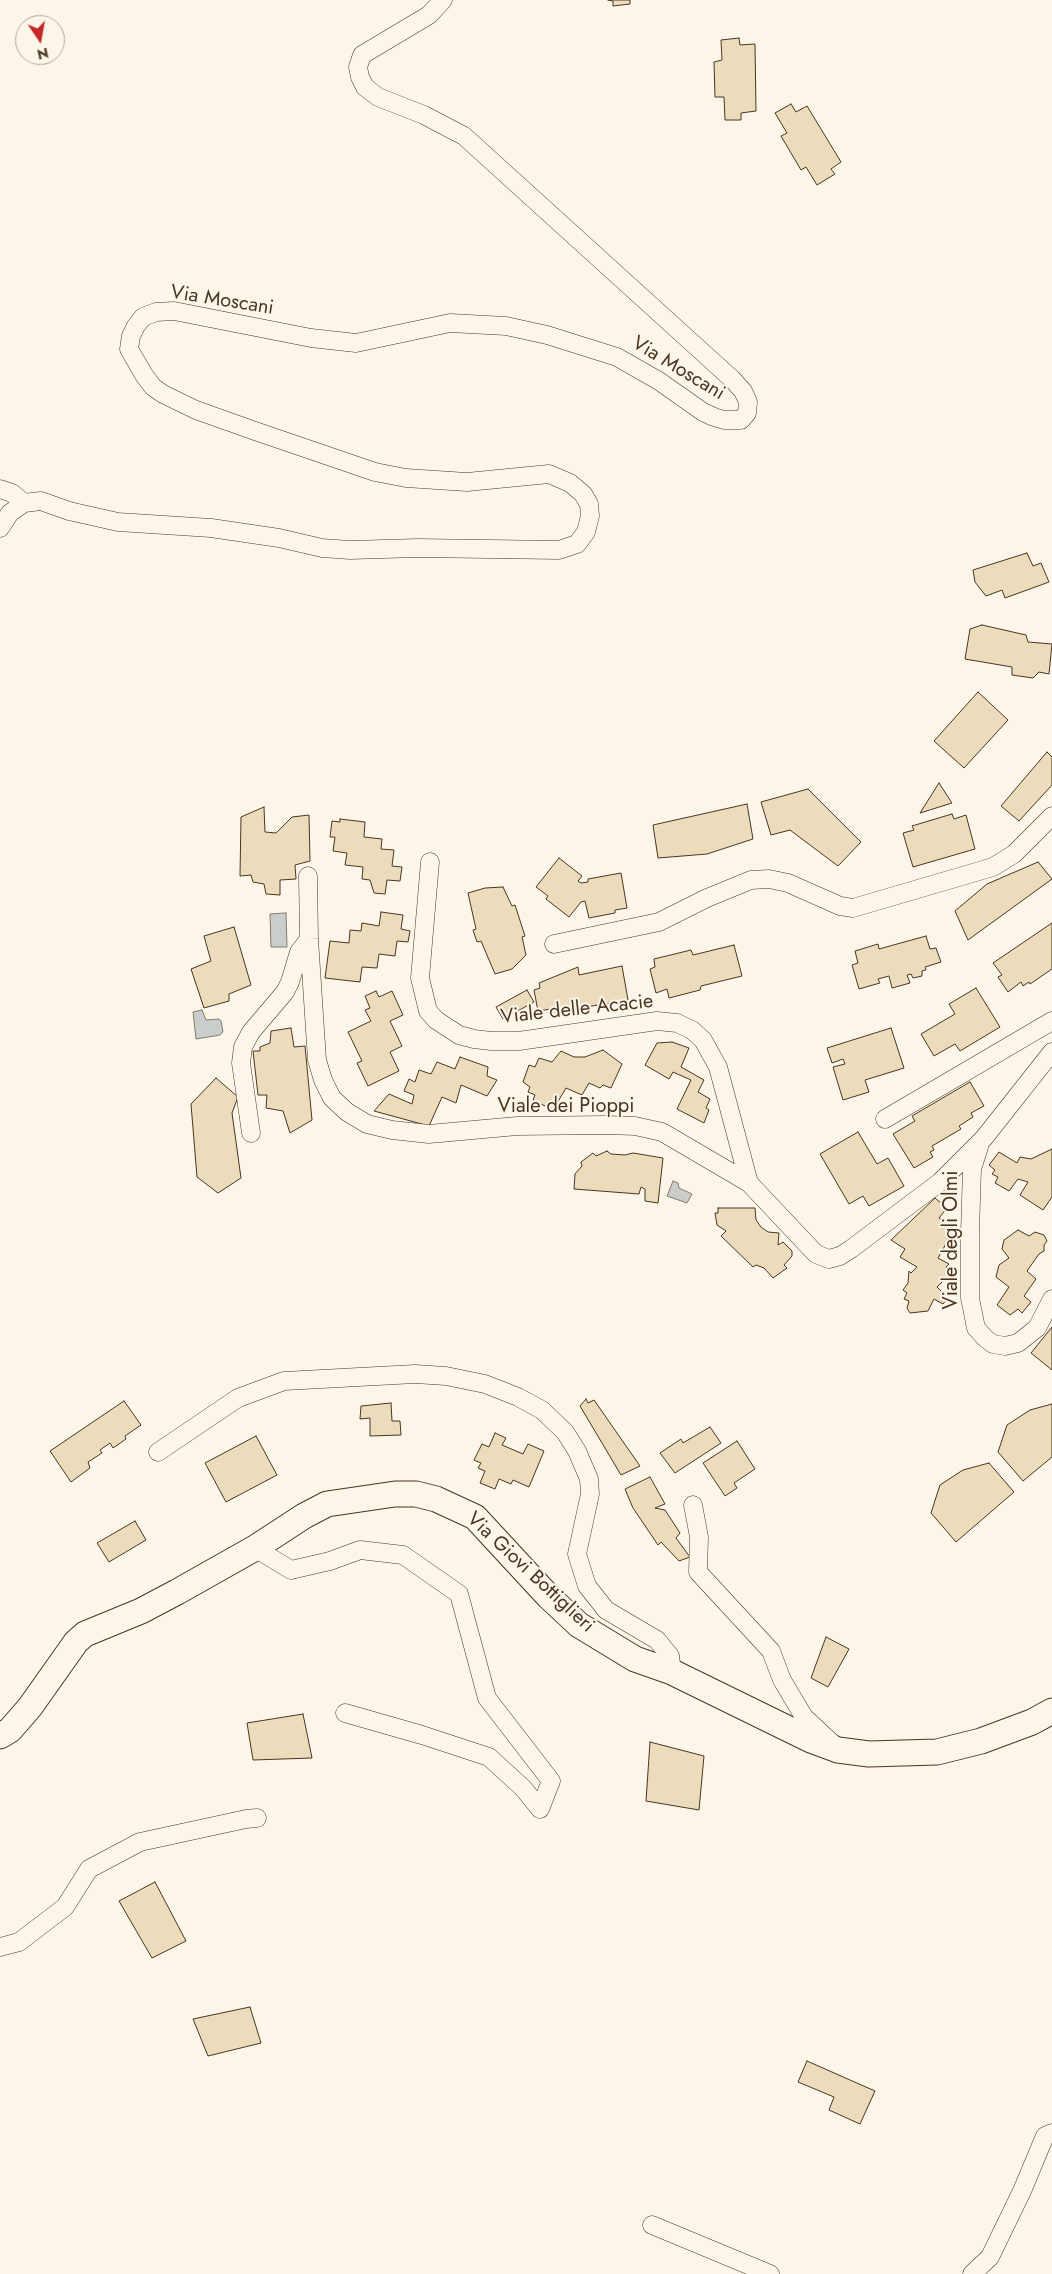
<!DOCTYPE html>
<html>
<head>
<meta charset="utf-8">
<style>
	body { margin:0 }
	#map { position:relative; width:1052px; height:2274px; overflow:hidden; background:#fbf6e9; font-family:Jost,sans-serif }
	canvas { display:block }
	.north { position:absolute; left:15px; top:15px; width:50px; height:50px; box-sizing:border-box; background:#fbf6e9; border:1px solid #b4a999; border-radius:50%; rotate:168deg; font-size:14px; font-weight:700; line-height:20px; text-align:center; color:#4a3520 }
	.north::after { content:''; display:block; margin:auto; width:18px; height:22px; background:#c62828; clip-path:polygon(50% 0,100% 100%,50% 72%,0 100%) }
</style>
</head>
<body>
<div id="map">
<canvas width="1052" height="2274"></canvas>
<div class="north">N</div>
</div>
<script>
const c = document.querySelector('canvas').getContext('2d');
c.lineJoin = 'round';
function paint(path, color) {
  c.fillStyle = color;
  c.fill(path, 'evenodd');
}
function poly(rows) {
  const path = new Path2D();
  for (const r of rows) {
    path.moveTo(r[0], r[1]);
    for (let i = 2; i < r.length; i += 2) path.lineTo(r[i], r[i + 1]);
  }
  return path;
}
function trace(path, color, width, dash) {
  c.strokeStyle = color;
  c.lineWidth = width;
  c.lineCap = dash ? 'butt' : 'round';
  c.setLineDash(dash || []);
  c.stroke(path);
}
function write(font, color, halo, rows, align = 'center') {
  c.font = font + ' Jost,sans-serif';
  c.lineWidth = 4;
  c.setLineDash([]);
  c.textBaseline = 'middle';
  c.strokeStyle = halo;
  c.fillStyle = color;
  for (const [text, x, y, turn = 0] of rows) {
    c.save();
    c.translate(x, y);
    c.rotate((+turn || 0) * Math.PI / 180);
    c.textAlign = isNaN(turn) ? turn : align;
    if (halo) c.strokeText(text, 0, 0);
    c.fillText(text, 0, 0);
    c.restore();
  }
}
const water = poly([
	[286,913,287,947,271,947,270,914,286,913],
	[202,1010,206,1020,219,1019,221,1021,223,1032,220,1035,196,1039,193,1012,202,1010],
	[673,1181,678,1183,679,1188,692,1194,687,1203,667,1196,673,1181]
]);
paint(water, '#c9cecd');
trace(water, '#887966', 1);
const building = poly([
	[608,0,630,0,630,4,613,6,613,1,608,0],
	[739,38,740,45,755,44,756,111,741,113,741,120,725,120,724,97,715,97,714,62,722,60,721,40,739,38],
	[791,104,796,112,807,106,841,162,831,169,835,174,817,185,806,167,801,170,781,136,787,133,775,113,791,104],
	[1027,553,1033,566,1041,563,1049,582,1005,598,1002,590,986,596,975,582,973,570,1027,553],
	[982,625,1026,635,1028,642,1052,644,1049,674,1039,672,1033,678,1012,675,1012,667,965,659,970,629,982,625],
	[978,692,1008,720,964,768,934,741,978,692],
	[1047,752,1052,757,1052,785,1019,821,1001,806,1047,752],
	[939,783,952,803,920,813,939,783],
	[808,789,861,842,838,866,790,830,771,835,761,802,808,789],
	[747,804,753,839,707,854,658,858,653,825,747,804],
	[264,807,265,832,276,833,292,817,309,815,310,861,295,865,296,879,280,880,280,895,266,894,264,884,253,882,251,875,240,876,241,817,264,807],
	[952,814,954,819,966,815,975,849,913,867,903,833,914,830,912,826,952,814],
	[340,819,365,822,364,837,382,839,381,849,394,850,392,866,402,867,400,881,387,880,385,894,374,893,370,880,362,879,363,867,345,865,347,853,333,851,335,837,330,837,332,821,340,822,340,819],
	[559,858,582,876,578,881,581,883,588,882,588,879,621,873,627,908,615,910,615,913,589,918,585,901,581,902,569,917,546,899,548,896,536,887,559,858],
	[1038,862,1052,879,968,940,955,911,987,884,1038,862],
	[503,887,512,906,515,905,525,936,522,937,526,955,512,969,495,974,481,941,477,942,473,930,476,929,468,893,485,888,503,887],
	[381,912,403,915,401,929,410,931,408,942,397,941,395,956,379,954,377,968,362,967,360,982,325,978,330,941,349,943,350,930,361,931,362,923,379,926,381,912],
	[1052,923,1052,969,1030,984,1029,982,1023,986,1021,982,1008,992,998,977,1002,975,993,963,1052,923],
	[234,927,251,985,229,994,229,1001,204,1008,191,969,211,961,204,936,234,927],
	[926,936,930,949,936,948,941,962,925,967,926,970,922,971,922,976,913,978,911,974,907,975,910,983,892,988,889,976,878,979,880,983,859,989,852,965,858,963,855,951,878,944,879,949,926,936],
	[734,945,742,976,701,986,700,990,669,998,667,989,656,993,650,969,655,967,654,959,691,950,693,955,734,945],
	[622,966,628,1000,586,1007,585,1010,553,1017,551,1009,538,1011,534,990,540,988,539,983,578,967,579,975,622,966],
	[976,988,1000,1027,960,1051,955,1044,934,1056,921,1034,955,1014,949,1004,976,988],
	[527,990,534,1002,503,1019,496,1007,527,990],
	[376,991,379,997,392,991,403,1015,390,1021,402,1046,390,1052,399,1071,368,1086,357,1063,362,1061,348,1032,371,1021,365,1010,370,1008,365,996,376,991],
	[291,1028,294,1047,305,1046,312,1120,290,1133,283,1111,266,1108,267,1095,258,1095,253,1051,260,1051,260,1047,270,1043,271,1031,291,1028],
	[891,1028,904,1068,865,1080,869,1092,843,1100,833,1067,845,1064,843,1059,832,1063,827,1048,891,1028],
	[672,1042,689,1048,681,1067,704,1080,698,1092,710,1099,706,1108,709,1110,704,1123,677,1109,691,1080,673,1072,669,1079,645,1065,657,1043,672,1042],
	[603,1050,622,1064,611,1088,603,1085,600,1088,589,1083,582,1095,566,1088,553,1110,533,1100,535,1095,528,1092,530,1087,523,1082,529,1065,535,1067,539,1058,552,1062,561,1051,574,1057,585,1057,603,1050],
	[460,1057,488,1067,487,1076,497,1080,487,1096,461,1085,456,1103,442,1097,429,1126,374,1111,389,1094,412,1104,414,1095,404,1091,409,1079,415,1082,419,1070,431,1074,437,1062,455,1069,460,1057],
	[216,1078,238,1097,232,1113,241,1178,218,1193,197,1177,191,1104,216,1078],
	[970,1082,984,1106,971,1113,973,1117,959,1126,961,1129,932,1146,934,1150,930,1152,933,1157,914,1168,893,1134,915,1121,912,1116,970,1082],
	[858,1132,877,1164,888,1158,904,1186,869,1206,863,1196,849,1204,820,1154,858,1132],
	[1052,1149,1052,1197,1043,1210,1020,1195,1028,1182,1018,1179,1009,1191,995,1183,998,1177,992,1174,995,1170,989,1165,999,1152,1017,1163,1020,1157,1031,1159,1052,1149],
	[607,1151,611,1154,625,1155,633,1153,663,1158,658,1203,645,1201,645,1189,641,1187,639,1194,574,1189,575,1174,582,1166,581,1162,593,1153,596,1156,607,1151],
	[935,1198,947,1208,939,1218,951,1226,947,1242,938,1258,949,1264,946,1267,951,1273,937,1287,948,1298,943,1304,934,1299,928,1311,910,1313,907,1308,909,1301,904,1299,907,1293,903,1290,908,1283,909,1271,911,1273,917,1267,900,1257,905,1249,891,1240,935,1198],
	[718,1208,755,1208,756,1220,761,1227,768,1232,779,1233,778,1245,783,1242,792,1251,792,1256,784,1265,787,1268,773,1278,764,1268,756,1265,753,1267,721,1236,726,1231,717,1225,715,1213,718,1213,718,1208],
	[1018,1230,1029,1236,1035,1232,1044,1235,1047,1241,1044,1245,1044,1251,1039,1254,1027,1271,1036,1279,1024,1296,1031,1302,1022,1313,1018,1309,1010,1315,997,1305,1009,1287,996,1277,999,1265,1009,1258,1002,1249,1004,1240,1018,1230],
	[1052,1327,1052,1370,1031,1353,1052,1327],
	[586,1399,588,1403,594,1400,640,1466,621,1475,580,1406,586,1399],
	[124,1401,141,1425,125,1436,126,1439,113,1448,110,1443,100,1450,102,1453,88,1462,90,1468,71,1482,50,1451,124,1401],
	[391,1403,392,1421,400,1421,401,1435,370,1436,370,1418,360,1419,361,1406,391,1403],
	[1052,1404,1052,1457,1023,1481,998,1452,1007,1425,1030,1410,1052,1404],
	[710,1427,721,1443,675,1473,660,1453,681,1439,683,1443,710,1427],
	[495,1433,506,1438,502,1445,523,1454,528,1444,544,1451,529,1487,513,1480,511,1484,499,1479,495,1489,480,1483,485,1471,478,1468,481,1463,474,1460,482,1444,489,1447,495,1433],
	[256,1436,277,1475,226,1502,205,1463,256,1436],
	[737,1441,755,1469,734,1483,737,1488,725,1496,703,1463,737,1441],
	[989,1463,1014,1492,956,1542,931,1513,940,1485,963,1470,989,1463],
	[650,1477,665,1504,655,1508,665,1510,680,1533,676,1538,690,1557,679,1561,661,1542,658,1545,633,1508,625,1489,650,1477],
	[135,1521,146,1540,109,1562,97,1543,135,1521],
	[826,1637,849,1649,828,1687,811,1678,826,1637],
	[303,1714,312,1758,253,1760,247,1723,303,1714],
	[650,1742,704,1756,699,1810,646,1801,650,1742],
	[155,1882,186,1941,152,1958,119,1901,155,1882],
	[250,2007,261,2043,208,2056,193,2019,250,2007],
	[807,2061,875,2091,860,2124,829,2110,834,2097,798,2082,807,2061]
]);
paint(building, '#ecdcbc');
trace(building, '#4a3520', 1);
const street = poly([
	[0,489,12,493,24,503],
	[0,528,10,513,24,503,41,501,69,511,118,522,211,528,279,538,322,548,350,550,418,548,559,550,577,544,586,532,590,516,589,504,583,494,570,483,549,474,467,482,406,478,375,472,255,431,196,410,163,394,153,387,144,375,129,349,131,336,136,326,143,317,156,312,174,311,311,338,356,343,450,323,506,326,547,335,617,357,659,381,703,412,714,417,724,420,741,420,747,413,748,402,743,391,732,379,464,136,424,115,378,97,365,87,360,77,358,67,362,55,429,15,443,0],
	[430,862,420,978,428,1011,436,1020,459,1035,474,1039,491,1041,519,1041,657,1021,677,1023,692,1030,703,1040,718,1067,749,1183],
	[308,876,309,939,317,1060,323,1080,332,1098,347,1112,367,1124,392,1130,429,1134,517,1126,607,1125,635,1126,662,1132,749,1183,816,1254,829,1259,840,1256,851,1249,940,1182,984,1138,1052,1052],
	[554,944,659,922,707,898,751,880,769,879,788,883,840,906,853,908,993,867,1014,854,1052,816],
	[885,1119,1052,1021],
	[251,1133,241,1063,243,1047,251,1032,285,992,290,982,299,952,309,939],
	[979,1147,972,1169,970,1232,970,1298,976,1328,985,1338,993,1344,1005,1346,1018,1343,1037,1328,1052,1299],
	[158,1452,238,1398,284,1381,415,1374,446,1376,485,1384,518,1397,542,1410,565,1432,577,1451,589,1479,590,1494,577,1554,587,1586,606,1610,657,1640,670,1656,672,1672],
	[693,1505,699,1537,698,1572,771,1651,782,1680,804,1717,833,1744],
	[255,1548,291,1570,330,1561,360,1550,403,1555,459,1594,487,1698,551,1781,540,1809,523,1788,489,1757,422,1735,345,1713],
	[0,1947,19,1942,65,1907,89,1869,140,1842,246,1819,257,1818],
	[652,2225,770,2274],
	[972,2274,990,2257,1022,2191,1045,2136,1052,2133]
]);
const secondary = poly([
	[0,1736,10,1730,30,1707,76,1642,85,1634,141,1611,177,1592,255,1548,304,1516,327,1504,395,1494,416,1494,436,1499,475,1517,549,1597,579,1625,635,1659,672,1672,811,1740,838,1750,869,1754,937,1752,981,1741,1032,1722,1052,1711]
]);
trace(street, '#4a3520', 19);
trace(secondary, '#4a3520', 27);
trace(street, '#fbf6e9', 18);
trace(secondary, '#fbf6e9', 25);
write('20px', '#4a3520', '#fbf6e9', [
	["Via Moscani",222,301,9],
	["Via Moscani",678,369,31],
	["Viale delle Acacie",577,1010,-6],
	["Viale dei Pioppi",566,1107],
	["Viale degli Olmi",952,1240,-90],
	["Via Giovi Bottiglieri",530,1573,43]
]);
</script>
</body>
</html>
